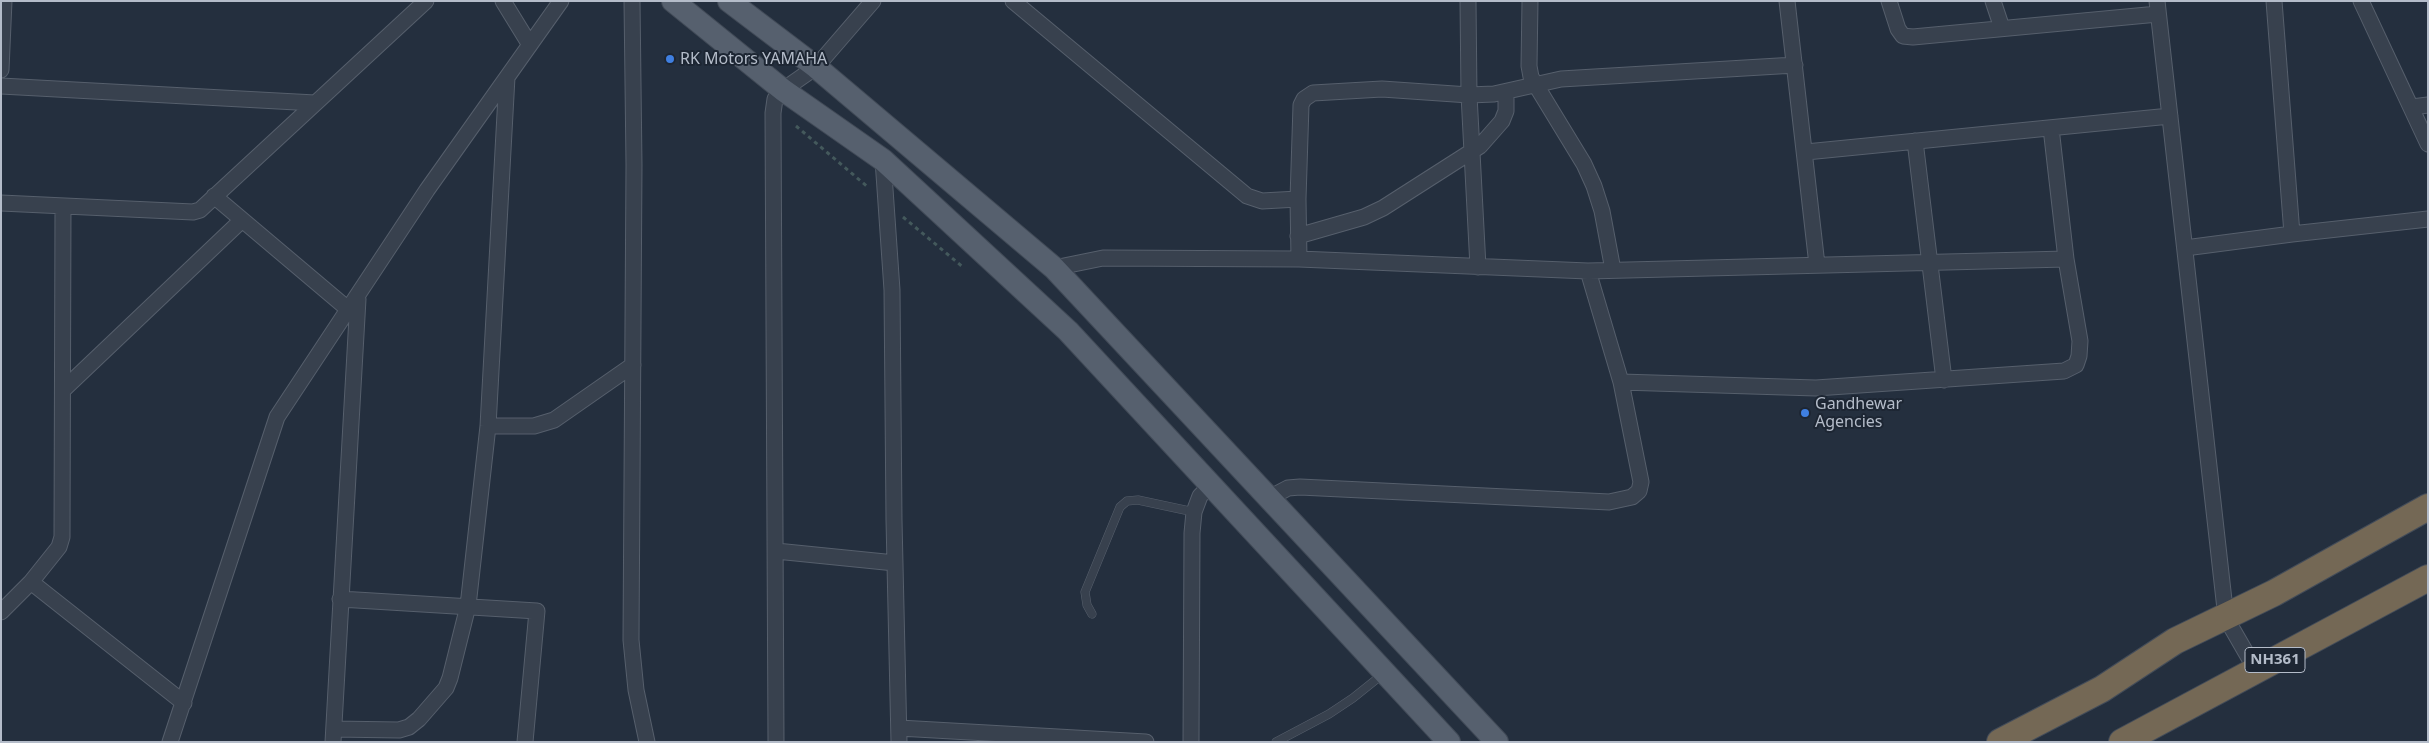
<!DOCTYPE html>
<html>
<head>
<meta charset="utf-8">
<style>
	body { margin:0 }
	#map { position:relative; width:2429px; height:743px; overflow:hidden; background:#242f3e; font-family:"Noto Sans",sans-serif }
	canvas { display:block }
	.frame { position:absolute; inset:0; border:2px solid #b4bcc9; pointer-events:none }
</style>
</head>
<body>
<div id="map">
<canvas width="2429" height="743"></canvas>
<div class="frame"></div>
</div>
<script>
const c = document.querySelector('canvas').getContext('2d');
c.lineJoin = 'round';
function poly(rows) {
  const path = new Path2D();
  for (const r of rows) {
    path.moveTo(r[0], r[1]);
    for (let i = 2; i < r.length; i += 2) path.lineTo(r[i], r[i + 1]);
  }
  return path;
}
function trace(path, color, width, dash) {
  c.strokeStyle = color;
  c.lineWidth = width;
  c.lineCap = dash ? 'butt' : 'round';
  c.setLineDash(dash || []);
  c.stroke(path);
}
function write(font, color, halo, rows, align = 'center') {
  c.font = font + ' "Noto Sans",sans-serif';
  c.lineWidth = 4;
  c.setLineDash([]);
  c.textBaseline = 'middle';
  c.strokeStyle = halo;
  c.fillStyle = color;
  for (const [text, x, y, turn = 0] of rows) {
    c.save();
    c.translate(x, y);
    c.rotate((+turn || 0) * Math.PI / 180);
    c.textAlign = isNaN(turn) ? turn : align;
    if (halo) c.strokeText(text, 0, 0);
    c.fillText(text, 0, 0);
    c.restore();
  }
}
const lane = poly([
	[1092,614,1087,605,1085,592,1120,507,1127,501,1138,500,1194,512],
	[1276,742,1329,714,1353,698,1383,674]
]);
const street = poly([
	[503,1,530,45],
	[632,1,634,165,631,640,636,690,647,742],
	[1013,1,1247,196,1262,201,1298,199,1299,259],
	[1468,1,1469,95,1478,267],
	[1530,1,1529,66,1531,77,1584,164,1594,186,1602,211,1613,270],
	[1787,1,1817,265],
	[1889,1,1898,29,1903,36,1913,37,2158,14],
	[1993,1,2002,28],
	[2157,1,2226,618,2256,670],
	[2274,1,2292,234],
	[2361,1,2428,144],
	[1,70,4,1],
	[1,86,315,103],
	[2412,107,2428,105],
	[1915,141,1944,380],
	[1806,152,2170,116],
	[883,160,892,290,894,520,899,742],
	[214,196,349,310],
	[1298,199,1301,105,1304,99,1313,93,1382,89,1469,95,1494,94,1561,79,1795,65],
	[1,203,193,212,200,210,426,1],
	[1298,236,1364,217,1383,208,1480,146,1502,121,1506,111,1506,92],
	[2185,248,2292,234,2428,219],
	[1054,268,1103,258,1299,259,1588,271,2066,259],
	[1621,382,1816,388,2064,371,2076,365,2079,356,2080,341,2066,259,2051,128],
	[63,390,242,220],
	[488,426,534,426,554,420,633,365],
	[1269,498,1288,488,1300,487,1609,502,1632,497,1639,491,1641,482,1621,382,1588,271],
	[776,551,895,563],
	[31,582,184,703],
	[340,599,537,611,525,742],
	[1,612,31,582,59,547,62,537,63,207],
	[899,728,1146,742],
	[334,729,399,730,409,727,419,719,446,688,450,678,468,606,488,426,507,77],
	[170,742,277,417,427,190,561,1],
	[333,742,358,299],
	[776,742,773,113,775,99,783,90,816,67,873,1],
	[1191,742,1192,533,1194,512,1200,496,1211,485]
]);
const primary = poly([
	[673,1,783,90,883,160,1068,331,1449,742],
	[729,1,816,67,1054,268,1497,742]
]);
const highway = poly([
	[2000,742,2102,689,2175,641,2274,593,2428,507],
	[2122,742,2428,578]
]);
trace(lane, '#565f6c', 9);
trace(street, '#565f6c', 17);
trace(primary, '#414a57', 24);
trace(highway, '#434c59', 28);
trace(poly([
	[796,126,869,188],
	[903,217,964,268]
]), '#44595c', 3, [4, 4]);
trace(lane, '#38414e', 8);
trace(street, '#38414e', 15);
trace(primary, '#56606e', 22);
trace(highway, '#746855', 26);
for (const [x, y, r, color] of [
	[670,59,5,"#3f7fe0"],
	[1805,413,5,"#3f7fe0"]
]) {
  const dot = new Path2D();
  dot.arc(x, y, r, 0, 2 * Math.PI);
  c.fillStyle = color;
  c.fill(dot);
  trace(dot, '#1d2633', 2);
}
for (const [x, y, w] of [
	[2275,660,60]
]) {
  const box = new Path2D();
  box.roundRect(x - w / 2, y - 12.5, w, 25, 4);
  c.fillStyle = '#1d2633';
  c.fill(box);
  trace(box, '#b4bcc9', 1);
}
write('bold 15px', '#b4bcc9', null, [
	["NH361",2275,660]
]);
write('16px', '#b4bcc9', '#1d2633', [
	["RK Motors YAMAHA",680,59],
	["Gandhewar",1815,404],
	["Agencies",1815,422]
], 'left');
</script>
</body>
</html>
